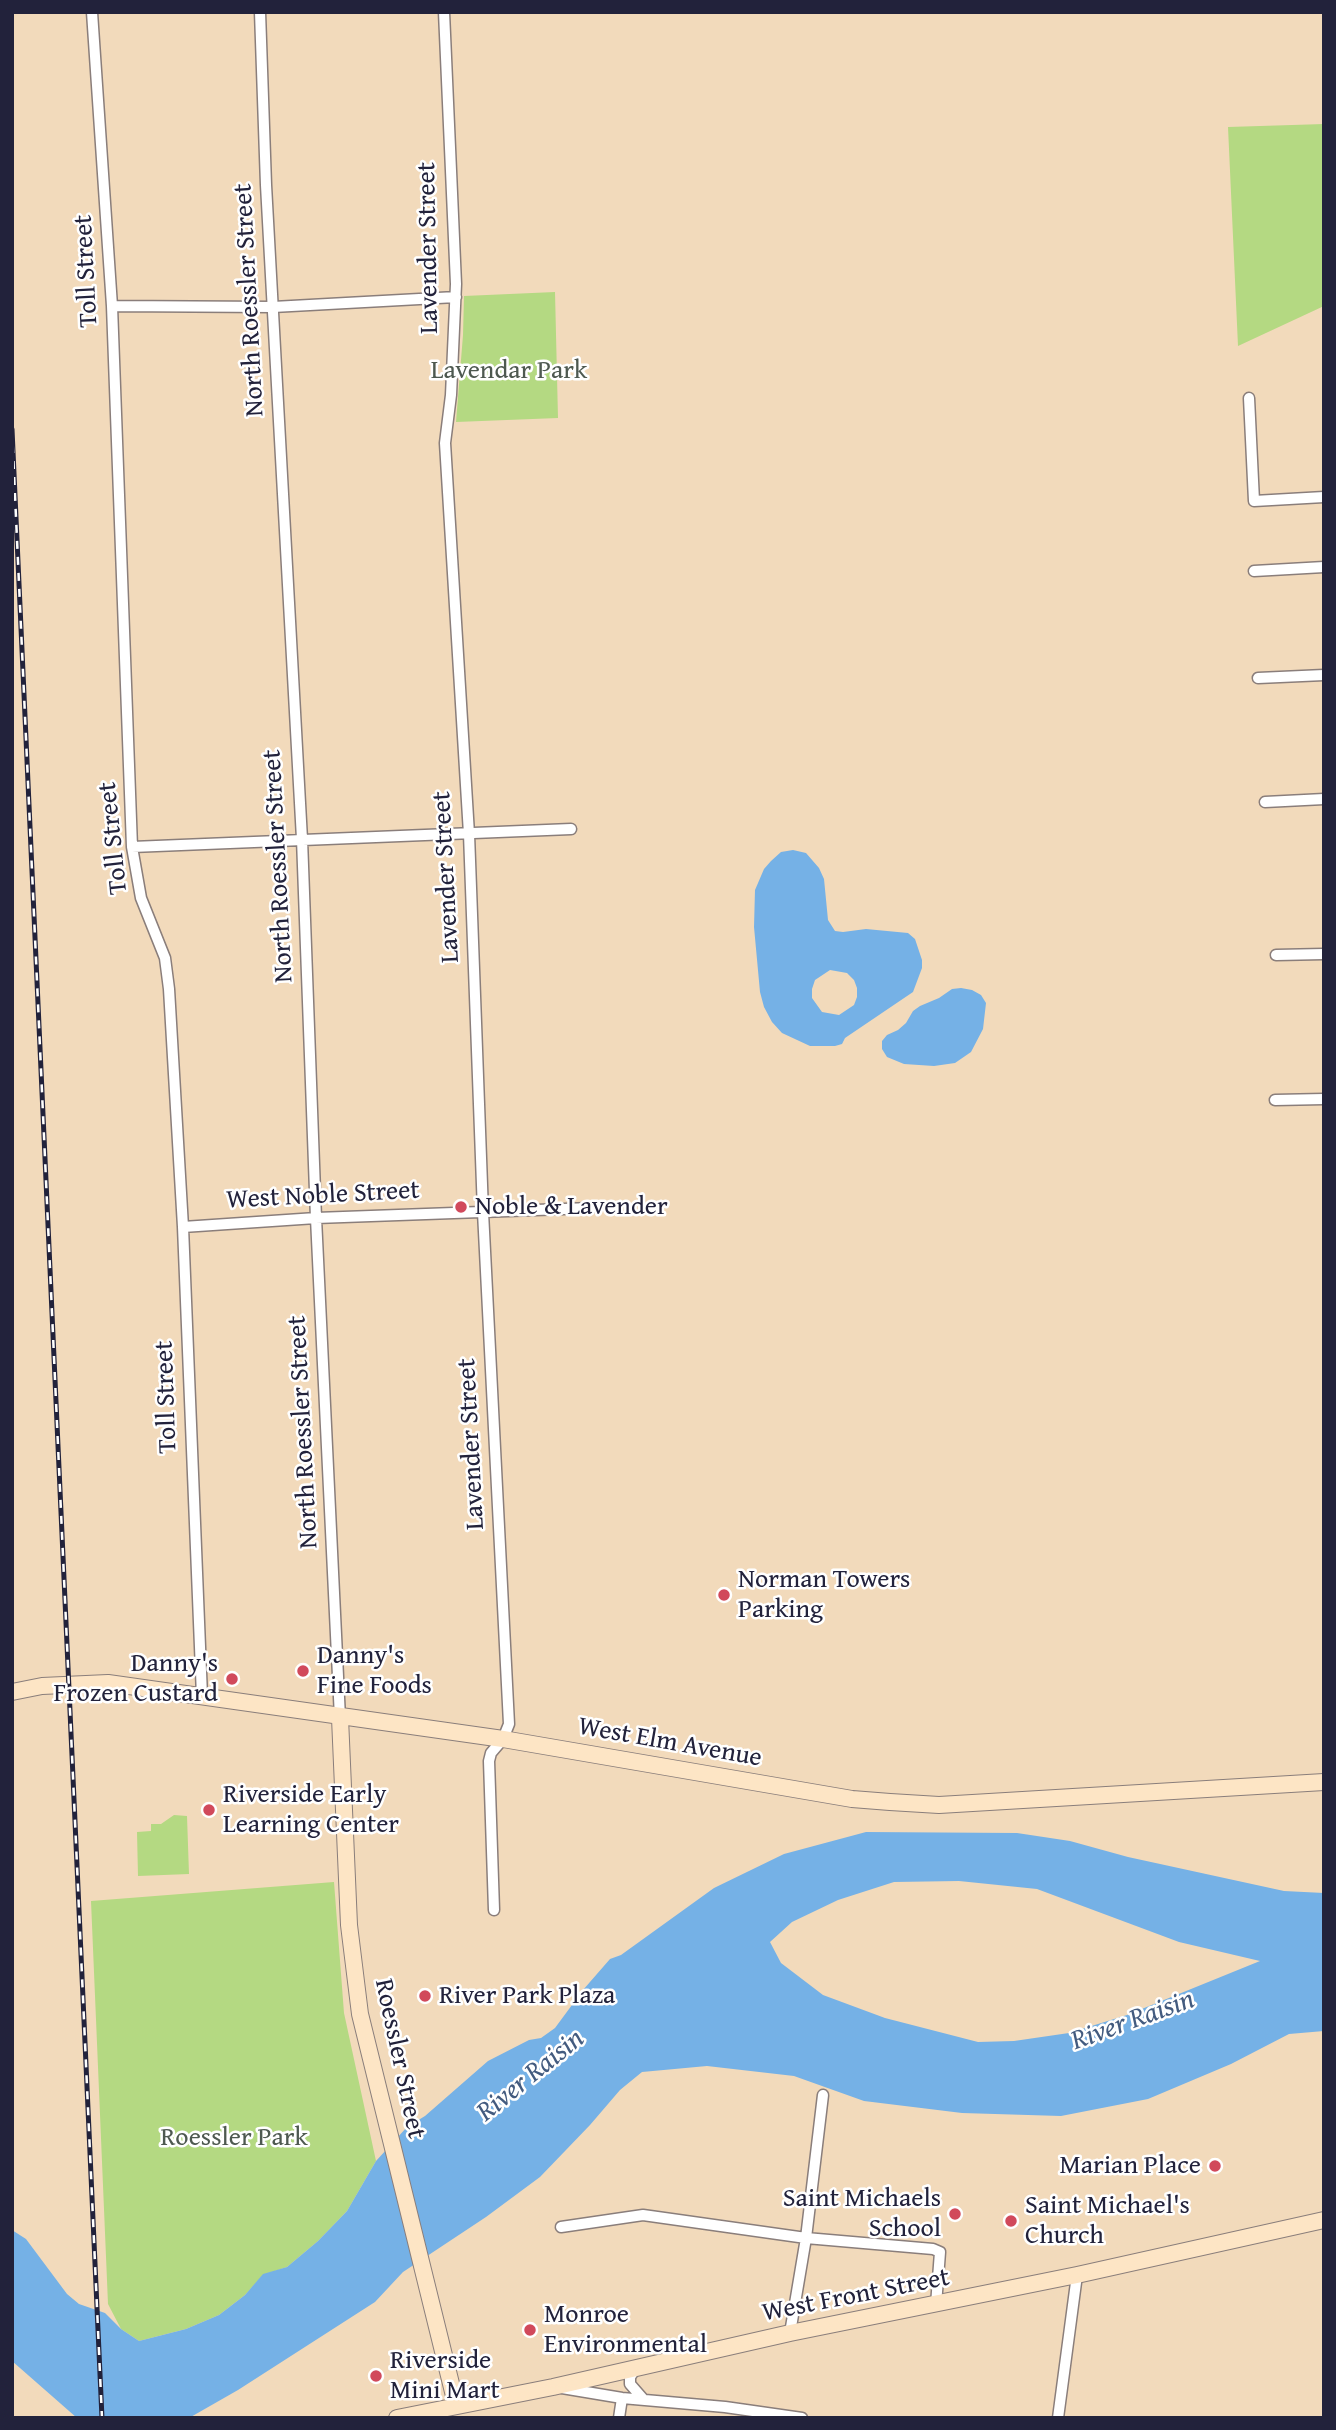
<!DOCTYPE html>
<html>
<head>
<meta charset="utf-8">
<style>
	body { margin:0 }
	#map { position:relative; width:1336px; height:2430px; overflow:hidden; background:#f2dabb; font-family:"Gentium Book Plus",serif }
	canvas { display:block }
	.frame { position:absolute; inset:0; border:14px solid #22223b; pointer-events:none }
</style>
</head>
<body>
<div id="map">
<canvas width="1336" height="2430"></canvas>
<div class="frame"></div>
</div>
<script>
const c = document.querySelector('canvas').getContext('2d');
c.lineJoin = 'round';
function paint(path, color) {
  c.fillStyle = color;
  c.fill(path, 'evenodd');
}
function poly(rows) {
  const path = new Path2D();
  for (const r of rows) {
    path.moveTo(r[0], r[1]);
    for (let i = 2; i < r.length; i += 2) path.lineTo(r[i], r[i + 1]);
  }
  return path;
}
function trace(path, color, width, dash) {
  c.strokeStyle = color;
  c.lineWidth = width;
  c.lineCap = dash ? 'butt' : 'round';
  c.setLineDash(dash || []);
  c.stroke(path);
}
function write(font, color, halo, rows, align = 'center') {
  c.font = font + ' "Gentium Book Plus",serif';
  c.lineWidth = 5;
  c.setLineDash([]);
  c.textBaseline = 'middle';
  c.strokeStyle = halo;
  c.fillStyle = color;
  for (const [text, x, y, turn = 0] of rows) {
    c.save();
    c.translate(x, y);
    c.rotate((+turn || 0) * Math.PI / 180);
    c.textAlign = isNaN(turn) ? turn : align;
    if (halo) c.strokeText(text, 0, 0);
    c.fillText(text, 0, 0);
    c.restore();
  }
}
paint(poly([
	[1324,124,1324,306,1238,346,1228,127],
	[555,292,558,418,456,422,463,335,464,296],
	[174,1815,187,1816,189,1874,138,1876,137,1832,151,1831,151,1824,161,1824],
	[334,1882,344,2013,376,2161,347,2211,318,2241,287,2267,263,2275,245,2295,219,2315,186,2329,139,2341,121,2329,108,2304,91,1901]
]), '#b4d982');
paint(poly([
	[793,850,806,853,819,868,824,879,828,920,835,931,843,932,866,929,908,933,915,939,922,960,922,968,913,992,845,1038,842,1044,835,1046,810,1046,782,1033,772,1022,764,1007,760,992,754,927,755,890,764,869,771,861,781,852],
	[830,970,847,973,854,980,857,988,857,997,854,1005,839,1015,822,1012,812,998,812,989,815,980],
	[961,988,972,990,981,995,986,1003,983,1029,971,1052,955,1063,934,1066,904,1064,887,1057,882,1049,882,1041,887,1035,898,1030,906,1023,913,1011,920,1006,939,998,952,989],
	[866,1832,1017,1833,1070,1841,1128,1857,1284,1891,1324,1893,1324,2031,1289,2034,1231,2064,1148,2099,1061,2116,962,2113,864,2101,794,2076,707,2066,642,2072,620,2090,590,2125,540,2177,486,2217,403,2272,375,2302,238,2390,189,2418,77,2418,12,2361,12,2230,26,2239,67,2294,79,2304,105,2313,121,2329,139,2341,186,2329,219,2315,245,2295,263,2274,287,2267,318,2241,347,2211,376,2161,407,2127,425,2116,488,2061,529,2040,541,2038,555,2028,583,1990,610,1959,621,1955,714,1888,784,1854],
	[959,1881,1037,1889,1179,1942,1260,1961,1127,2015,1069,2033,1014,2041,978,2042,885,2018,823,1995,781,1963,770,1942,792,1922,838,1900,894,1882]
]), '#75b1e6');
const street = poly([
	[92,12,112,306,132,847,141,898,165,958,169,989,183,1227,202,1696],
	[260,12,266,185,302,839,316,1218,340,1718],
	[444,12,456,284,451,395,445,443,469,834,483,1212,509,1724,503,1739,491,1753,489,1761,494,1910],
	[112,306,273,307,456,297],
	[1249,398,1254,501,1324,497],
	[1254,571,1324,567],
	[1258,678,1324,675],
	[1265,802,1324,799],
	[132,847,571,829],
	[1276,955,1324,954],
	[1275,1100,1324,1099],
	[183,1227,316,1218,591,1208],
	[561,2227,643,2215,806,2238,933,2249,940,2252,936,2305],
	[790,2333,806,2238,823,2095],
	[636,2368,630,2377,630,2384,644,2400],
	[562,2388,622,2398,725,2407,802,2418],
	[619,2418,622,2398],
	[1058,2418,1077,2275]
]);
const secondary = poly([
	[12,1692,42,1686,108,1683,503,1739,852,1799,890,1802,939,1805,1324,1782],
	[340,1718,349,1925,360,2014,456,2404],
	[397,2418,553,2387,790,2333,1077,2275,1324,2220]
]);
trace(street, '#8a7e7b', 13);
trace(secondary, '#8a7e7b', 18);
trace(street, '#fff', 10);
trace(secondary, '#fde5c5', 16);
const rail = poly([
	[12,429,102,2418]
]);
trace(rail, '#22223b', 5);
trace(rail, '#fff', 2.5, [8]);
for (const [x, y, r, color] of [
	[461,1207,7,"#d1495b"],
	[724,1595,7,"#d1495b"],
	[303,1671,7,"#d1495b"],
	[232,1679,7,"#d1495b"],
	[209,1810,7,"#d1495b"],
	[425,1996,7,"#d1495b"],
	[1215,2166,7,"#d1495b"],
	[955,2214,7,"#d1495b"],
	[1011,2221,7,"#d1495b"],
	[530,2330,7,"#d1495b"],
	[376,2376,7,"#d1495b"]
]) {
  const dot = new Path2D();
  dot.arc(x, y, r, 0, 2 * Math.PI);
  c.fillStyle = color;
  c.fill(dot);
  trace(dot, '#fff', 2.5);
}
write('26px', '#22223b', '#fff', [
	["Lavender Street",429,248,-91],
	["Toll Street",87,271,-93],
	["North Roessler Street",250,300,-93],
	["Toll Street",114,838,-96],
	["North Roessler Street",279,866,-93],
	["Lavender Street",447,877,-93],
	["West Noble Street",323,1196,-3],
	["Toll Street",167,1397,-92],
	["North Roessler Street",304,1432,-93],
	["Lavender Street",472,1444,-93],
	["West Elm Avenue",670,1743,10],
	["Roessler Street",399,2059,78],
	["West Front Street",856,2296,-11]
]);
write('26px', '#4e5950', '#fff', [
	["Lavendar Park",509,371],
	["Roessler Park",234,2138]
]);
write('26px', '#22223b', '#fff', [
	["Noble & Lavender",475,1207],
	["Norman Towers",738,1580],
	["Parking",738,1610],
	["Danny's",317,1656],
	["Fine Foods",317,1686],
	["Danny's",218,1664,"right"],
	["Frozen Custard",218,1694,"right"],
	["Riverside Early",223,1795],
	["Learning Center",223,1825],
	["River Park Plaza",439,1996],
	["Marian Place",1201,2166,"right"],
	["Saint Michaels",941,2199,"right"],
	["School",941,2229,"right"],
	["Saint Michael's",1025,2206],
	["Church",1025,2236],
	["Monroe",544,2315],
	["Environmental",544,2345],
	["Riverside",390,2361],
	["Mini Mart",390,2391]
], 'left');
write('italic 28px', '#435b7f', '#fff', [
	["River Raisin",1133,2021,-20],
	["River Raisin",531,2076,-39]
]);
</script>
</body>
</html>
